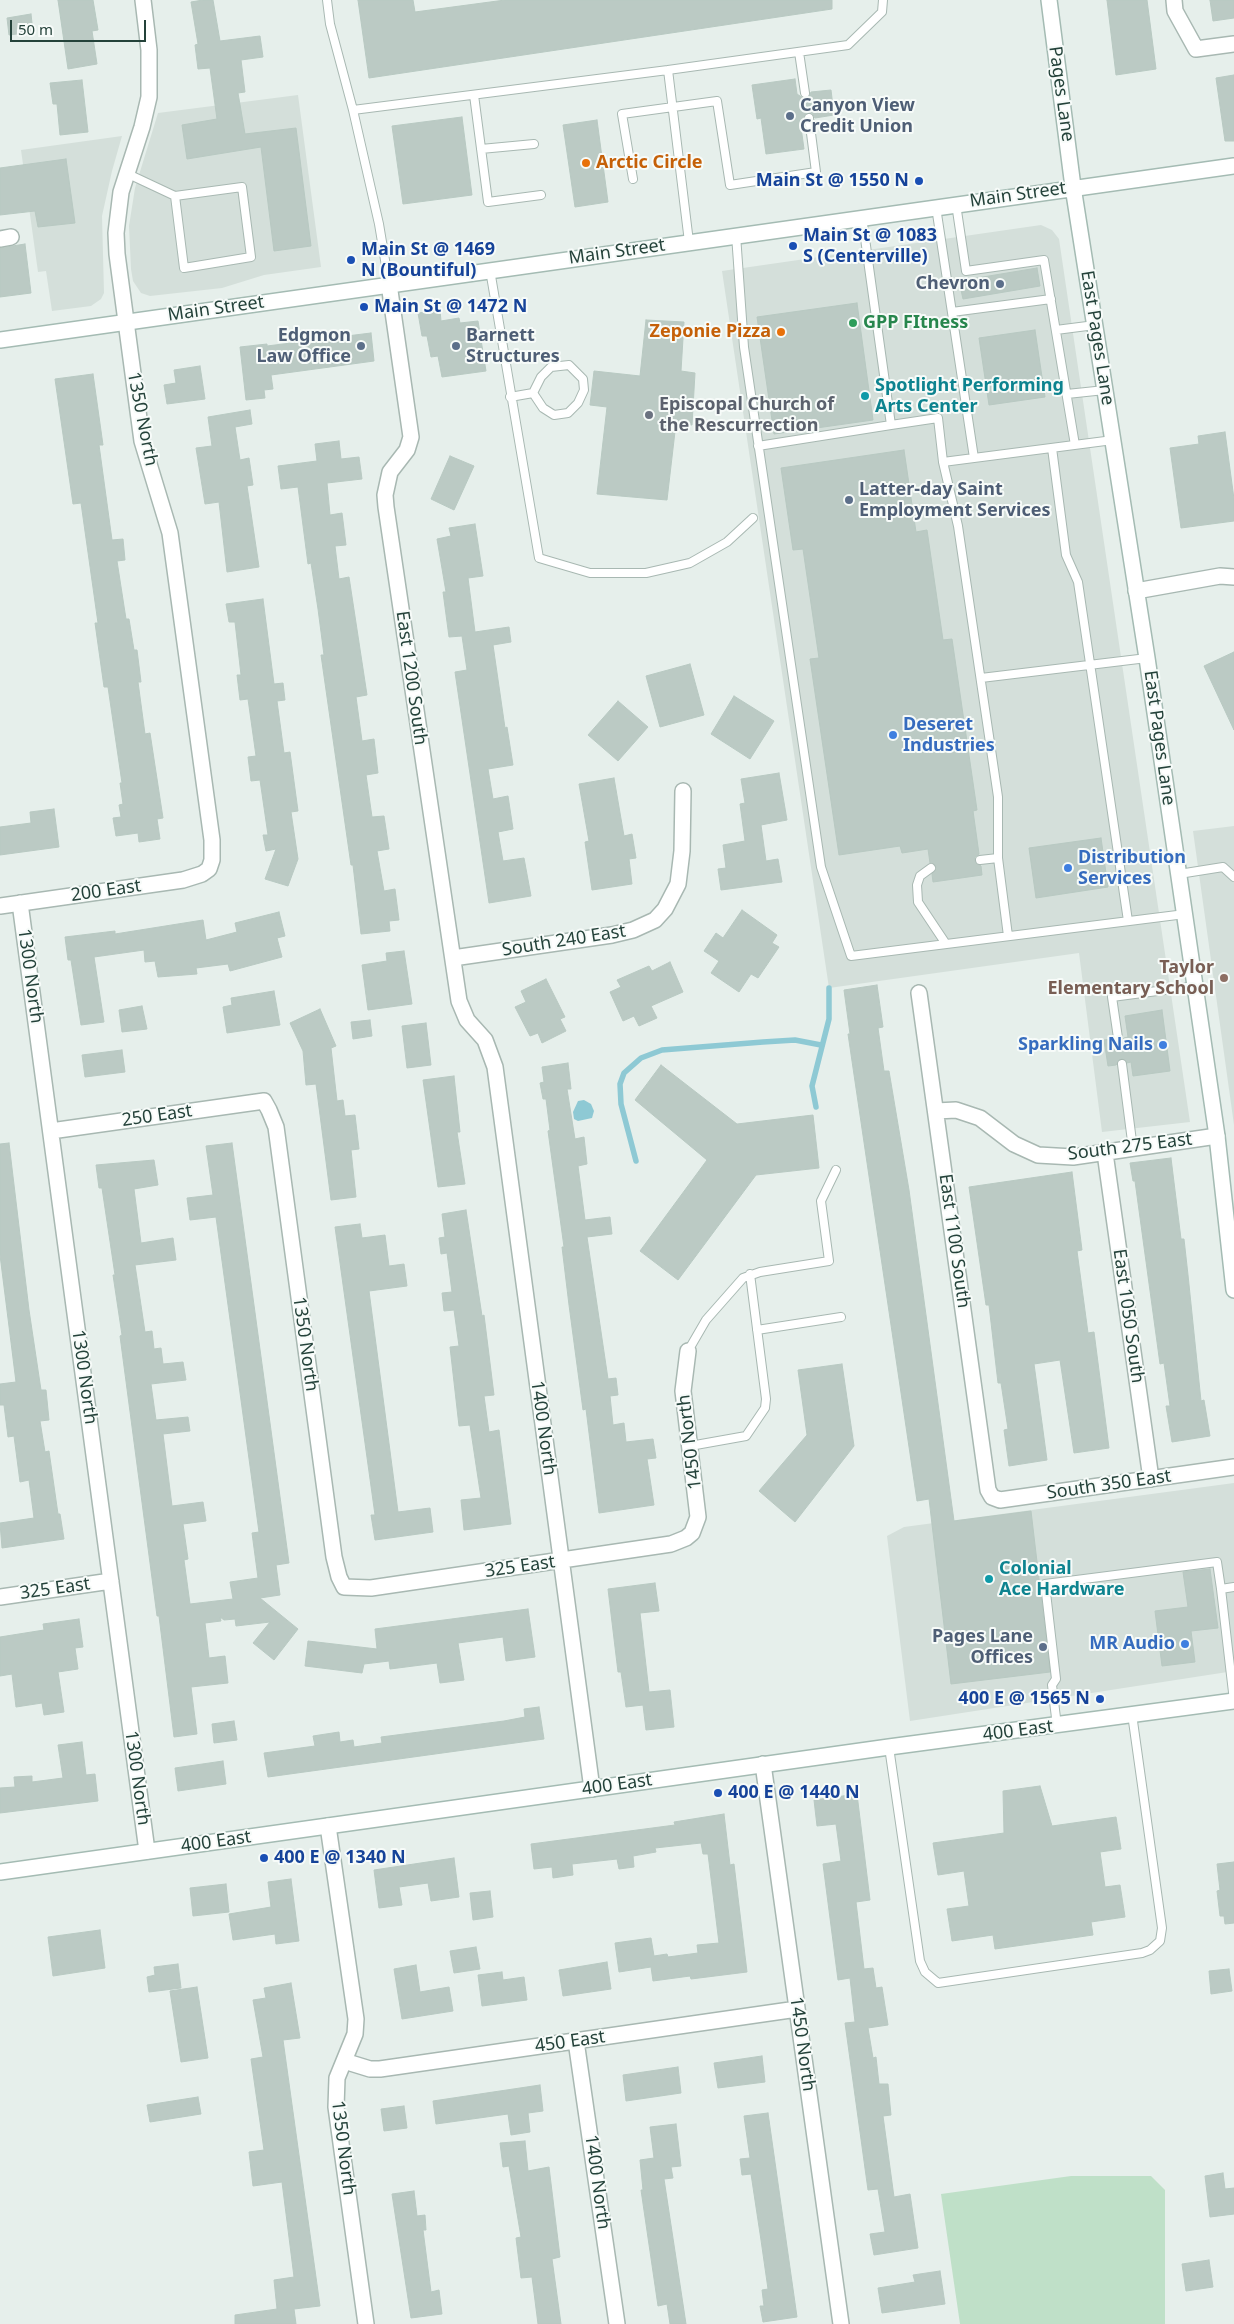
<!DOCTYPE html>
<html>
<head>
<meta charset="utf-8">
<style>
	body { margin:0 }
	#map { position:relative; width:1234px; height:2324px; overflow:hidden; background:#e6efeb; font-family:"Noto Sans",sans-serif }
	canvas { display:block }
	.scale { position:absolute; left:10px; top:20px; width:136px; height:22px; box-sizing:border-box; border:2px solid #24423a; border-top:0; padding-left:6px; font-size:15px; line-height:18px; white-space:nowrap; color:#24423a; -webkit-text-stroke:4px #f7fbf9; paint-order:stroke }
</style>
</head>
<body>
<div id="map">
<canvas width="1234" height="2324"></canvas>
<div class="scale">50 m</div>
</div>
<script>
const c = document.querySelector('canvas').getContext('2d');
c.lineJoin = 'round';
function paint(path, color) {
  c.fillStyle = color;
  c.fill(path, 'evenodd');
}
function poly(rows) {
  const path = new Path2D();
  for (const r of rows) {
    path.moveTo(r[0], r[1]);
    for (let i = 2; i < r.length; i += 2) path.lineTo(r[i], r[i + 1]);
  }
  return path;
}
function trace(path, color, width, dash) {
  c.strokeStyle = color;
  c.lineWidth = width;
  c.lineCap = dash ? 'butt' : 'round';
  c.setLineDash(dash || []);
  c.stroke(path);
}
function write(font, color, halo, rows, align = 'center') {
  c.font = font + ' "Noto Sans",sans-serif';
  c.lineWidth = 4;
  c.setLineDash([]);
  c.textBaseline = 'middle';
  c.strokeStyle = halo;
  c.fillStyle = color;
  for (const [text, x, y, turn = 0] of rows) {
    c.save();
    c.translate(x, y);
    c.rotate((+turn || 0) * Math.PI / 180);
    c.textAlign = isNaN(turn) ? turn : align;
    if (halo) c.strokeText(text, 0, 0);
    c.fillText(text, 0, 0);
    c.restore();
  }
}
paint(poly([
	[298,95,321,267,264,275,222,288,150,296,141,293,133,281,131,269,129,226,135,188,158,113],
	[122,136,112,171,102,216,104,293,101,299,91,306,52,311,46,271,38,272,21,150],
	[1041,225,1052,230,1059,239,1190,1122,1102,1132,1079,953,829,988,722,271],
	[1234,826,1234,1125,1193,831],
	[1234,1483,1234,1671,910,1721,887,1536,904,1527]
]), '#d4dfda');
paint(poly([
	[1071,2176,1151,2176,1165,2190,1165,2324,960,2324,941,2194]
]), '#bfe0c8');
paint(poly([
	[578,1101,584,1100,591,1104,594,1111,592,1118,578,1121,574,1119,573,1112]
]), '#8ec9d4');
trace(poly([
	[816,1107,812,1086,829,1019,829,988],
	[636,1161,621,1104,620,1084,624,1073,641,1058,662,1050,763,1042,795,1040,821,1045]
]), '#8ec9d4', 5.5);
const building = poly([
	[58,0,93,0,98,30,92,31,97,64,68,69,58,0],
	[203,0,213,0,220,41,260,36,263,57,241,60,245,92,238,93,245,134,296,128,311,246,274,251,261,147,187,159,182,125,217,119,210,68,198,69,195,45,198,44,191,2,203,0],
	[358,0,413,0,415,12,505,0,832,0,832,9,369,78,358,0],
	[1107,0,1147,0,1156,69,1116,75,1107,0],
	[1210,0,1234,0,1234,18,1213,21,1210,0],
	[31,14,33,32,9,35,7,18,31,14],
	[1234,75,1234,141,1225,141,1216,78,1234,75],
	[795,79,797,94,803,98,809,97,811,92,831,90,834,115,815,118,812,113,806,113,803,119,800,120,804,149,766,154,761,118,757,119,752,85,795,79],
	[82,80,88,132,60,135,57,104,53,104,50,83,82,80],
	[462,117,472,195,403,204,392,126,462,117],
	[597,120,608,202,575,207,563,125,597,120],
	[66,159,75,223,38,227,35,211,0,215,0,168,66,159],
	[25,244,31,293,0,297,0,248,25,244],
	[1037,268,1040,286,963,299,959,281,1037,268],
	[857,303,873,420,774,434,757,317,857,303],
	[440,310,441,321,459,318,460,323,478,321,486,371,442,377,438,356,431,357,427,336,422,336,418,313,440,310],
	[646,320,684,322,681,371,695,373,692,425,676,423,667,500,597,494,607,407,590,405,594,371,640,376,646,320],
	[1035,330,1045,397,989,405,979,338,1035,330],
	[371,333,374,361,271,375,273,389,264,390,265,398,246,400,240,347,267,344,267,346,371,333],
	[200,366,205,399,167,404,164,385,176,383,174,370,200,366],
	[93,374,103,445,99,445,112,540,123,539,125,560,117,561,126,619,129,619,134,650,137,650,141,682,138,682,145,734,150,733,163,818,157,819,160,839,139,842,138,833,116,836,113,818,121,817,119,805,123,804,120,783,122,783,108,687,104,687,95,623,98,623,81,503,73,504,55,379,93,374],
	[250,410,252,424,235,427,240,460,249,458,253,485,247,486,259,567,227,572,219,502,205,504,196,448,212,446,208,417,250,410],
	[1225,432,1234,499,1234,521,1181,528,1170,448,1199,444,1198,436,1225,432],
	[339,441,341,459,359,457,362,479,327,483,330,515,342,513,346,545,335,546,339,579,349,577,367,695,356,697,362,741,374,739,378,773,366,775,372,817,384,816,389,849,377,851,384,891,395,889,399,920,389,921,390,931,361,934,353,865,351,865,321,655,324,655,318,609,311,563,308,564,298,487,281,489,278,466,317,461,315,444,339,441],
	[904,450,916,532,927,530,943,640,952,639,977,810,973,811,979,854,975,857,975,861,981,866,982,875,933,882,932,874,936,867,930,863,928,849,902,853,900,846,839,855,810,659,819,658,803,549,793,550,781,468,904,450],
	[450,456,474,466,454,510,431,499,450,456],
	[475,524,483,576,468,578,475,632,509,627,511,642,493,645,505,728,507,727,513,765,488,769,493,799,508,796,513,829,498,832,503,861,524,858,531,896,489,903,455,672,467,670,462,636,449,637,443,592,446,592,437,539,451,536,449,528,475,524],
	[263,599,274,684,283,683,285,700,277,701,284,753,290,752,298,811,291,812,298,859,288,886,265,879,276,849,266,851,263,835,268,835,260,780,251,781,248,757,256,756,248,699,240,700,237,675,241,675,235,622,229,622,226,604,263,599],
	[1234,652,1234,730,1204,666,1234,652],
	[690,664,704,715,660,727,646,676,690,664],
	[734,696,774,721,750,759,711,734,734,696],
	[618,701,648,727,618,761,588,735,618,701],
	[779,773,787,820,761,825,766,861,778,859,782,882,721,890,718,869,726,868,723,845,745,841,740,804,745,803,741,779,779,773],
	[614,778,624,836,632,834,636,858,629,859,632,884,592,890,585,842,589,841,579,784,614,778],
	[54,809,59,847,0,855,0,827,31,823,30,812,54,809],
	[1101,838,1108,887,1036,898,1029,848,1101,838],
	[742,910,777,935,772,943,779,947,758,978,751,974,739,992,711,973,719,961,704,951,716,933,723,938,742,910],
	[279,912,285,936,277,938,282,957,230,971,228,964,196,968,197,974,158,977,155,961,145,962,144,950,94,957,104,1022,81,1025,71,960,68,960,65,937,115,931,115,934,203,920,206,940,237,932,235,923,279,912],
	[404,951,412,1004,368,1010,362,965,387,961,386,953,404,951],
	[670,962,683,992,651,1006,657,1018,639,1026,634,1016,623,1021,610,992,621,987,617,980,649,966,652,971,670,962],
	[546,979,565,1017,560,1019,566,1031,542,1043,538,1033,530,1036,515,1007,526,1002,521,991,546,979],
	[877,985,883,1027,878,1028,884,1071,889,1071,909,1190,954,1521,1031,1511,1050,1672,951,1684,929,1499,917,1501,848,1034,850,1034,844,990,877,985],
	[274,991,280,1025,227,1033,223,1007,232,1005,231,998,274,991],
	[142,1006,147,1029,122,1032,119,1010,142,1006],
	[320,1009,336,1046,331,1048,337,1101,343,1100,345,1116,355,1115,359,1149,351,1150,356,1197,331,1200,316,1084,306,1085,303,1051,290,1023,320,1009],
	[1162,1010,1170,1071,1133,1076,1131,1062,1127,1063,1122,1058,1116,1065,1108,1066,1104,1040,1112,1039,1118,1044,1124,1038,1128,1037,1125,1016,1162,1010],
	[370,1020,372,1036,353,1039,351,1022,370,1020],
	[426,1023,431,1065,407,1068,402,1026,426,1023],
	[122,1050,125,1072,85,1077,82,1055,122,1050],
	[568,1063,571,1089,567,1089,575,1139,584,1137,587,1164,578,1166,585,1220,610,1217,612,1234,587,1237,608,1379,616,1378,618,1395,610,1396,613,1425,624,1423,626,1442,653,1439,656,1458,647,1459,654,1505,599,1513,586,1409,583,1410,569,1305,562,1247,564,1247,548,1131,550,1130,546,1099,543,1099,540,1083,544,1082,542,1067,568,1063],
	[661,1065,737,1124,813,1115,819,1168,756,1175,678,1280,640,1251,707,1160,635,1100,661,1065],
	[454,1076,460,1132,457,1132,465,1184,438,1187,423,1080,454,1076],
	[9,1143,29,1310,41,1390,46,1390,49,1420,40,1421,45,1452,49,1451,58,1514,60,1514,64,1539,2,1548,0,1523,34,1518,29,1480,20,1482,14,1436,8,1437,4,1405,0,1405,0,1384,16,1382,0,1255,0,1144,9,1143],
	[232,1143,289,1563,276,1565,280,1595,260,1598,298,1629,274,1660,253,1643,270,1622,236,1626,235,1619,224,1620,220,1617,221,1621,205,1623,209,1658,225,1656,228,1683,191,1687,197,1734,174,1737,159,1616,157,1616,120,1336,122,1335,113,1275,115,1275,102,1188,99,1188,96,1165,154,1160,158,1185,134,1189,141,1243,173,1238,176,1260,135,1265,145,1332,152,1331,154,1349,161,1348,163,1364,183,1362,186,1380,151,1384,156,1420,188,1417,190,1431,163,1434,172,1506,203,1502,206,1521,183,1524,188,1559,184,1560,190,1604,233,1599,230,1582,258,1578,252,1533,259,1532,216,1217,190,1220,187,1198,213,1195,206,1146,232,1143],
	[1171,1158,1181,1239,1184,1239,1188,1275,1201,1401,1204,1400,1210,1436,1172,1442,1166,1406,1170,1406,1164,1363,1160,1364,1135,1181,1133,1181,1130,1163,1171,1158],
	[1072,1172,1082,1250,1077,1251,1088,1333,1094,1332,1109,1448,1074,1453,1060,1360,1034,1364,1047,1460,1009,1466,1004,1430,1008,1429,1001,1383,998,1383,989,1305,986,1305,969,1187,1072,1172],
	[466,1210,482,1316,484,1315,494,1395,484,1396,489,1432,499,1430,511,1524,464,1530,461,1500,481,1498,470,1425,459,1426,450,1347,459,1346,454,1310,444,1311,442,1293,452,1292,447,1253,441,1254,439,1238,445,1237,442,1214,466,1210],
	[360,1224,362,1238,385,1235,389,1266,404,1264,407,1286,369,1291,398,1512,430,1508,433,1532,375,1540,371,1515,375,1515,335,1227,360,1224],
	[842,1364,854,1446,795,1522,759,1491,807,1435,798,1370,842,1364],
	[1210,1569,1218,1628,1191,1631,1195,1662,1162,1666,1155,1611,1188,1607,1183,1572,1210,1569],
	[655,1583,659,1611,640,1613,649,1692,670,1690,674,1727,646,1730,643,1705,626,1707,621,1672,618,1672,608,1589,655,1583],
	[528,1609,535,1657,506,1661,503,1637,458,1643,464,1680,440,1683,437,1663,390,1669,389,1661,364,1664,362,1673,305,1666,308,1641,377,1649,375,1629,528,1609],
	[79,1619,83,1647,75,1648,78,1669,58,1672,64,1712,44,1715,42,1703,16,1707,12,1674,0,1676,0,1637,44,1630,43,1624,79,1619],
	[539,1707,544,1739,268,1777,264,1753,315,1746,313,1736,339,1732,340,1742,353,1740,354,1747,382,1743,381,1737,504,1721,525,1717,524,1709,539,1707],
	[234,1721,237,1740,214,1743,212,1724,234,1721],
	[82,1742,86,1775,95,1774,98,1801,0,1813,0,1788,15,1787,14,1777,32,1776,32,1782,63,1778,58,1745,82,1742],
	[223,1761,226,1784,178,1791,175,1768,223,1761],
	[1040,1786,1052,1826,1116,1817,1121,1849,1100,1852,1105,1887,1120,1885,1125,1917,1091,1922,1093,1935,995,1949,993,1935,952,1941,947,1909,969,1906,964,1871,938,1875,933,1843,1004,1833,1003,1791,1040,1786],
	[857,1794,870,1900,856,1902,864,1969,873,1968,876,1988,882,1987,888,2025,868,2028,873,2058,876,2057,879,2084,888,2084,891,2115,883,2116,894,2197,910,2194,918,2248,874,2255,870,2234,885,2232,878,2189,868,2190,845,2023,855,2022,850,1978,838,1980,823,1864,841,1861,836,1824,817,1826,814,1800,857,1794],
	[724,1814,730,1865,734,1864,747,1972,691,1979,690,1976,653,1981,651,1967,619,1972,615,1943,651,1938,654,1956,667,1954,668,1957,698,1953,697,1945,719,1943,708,1854,703,1854,701,1843,655,1848,656,1852,633,1856,634,1867,619,1869,617,1859,572,1864,573,1875,553,1878,552,1867,534,1869,531,1844,675,1825,674,1822,724,1814],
	[454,1858,459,1897,431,1901,428,1883,399,1887,402,1905,379,1908,374,1870,454,1858],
	[1234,1862,1234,1923,1225,1924,1224,1916,1220,1916,1217,1891,1220,1890,1217,1864,1234,1862],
	[291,1879,299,1941,276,1944,275,1934,233,1940,229,1914,271,1907,268,1882,291,1879],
	[226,1884,229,1912,193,1916,190,1888,226,1884],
	[490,1891,493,1917,473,1920,470,1893,490,1891],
	[100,1930,105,1968,53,1976,48,1937,100,1930],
	[476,1947,480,1969,454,1973,450,1951,476,1947],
	[607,1962,611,1989,563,1996,559,1970,607,1962],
	[178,1964,181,1988,149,1992,147,1977,155,1975,154,1967,178,1964],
	[416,1965,420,1992,449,1987,453,2011,402,2019,394,1969,416,1965],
	[1229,1969,1232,1991,1211,1994,1209,1971,1229,1969],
	[502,1972,503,1980,524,1977,527,2000,482,2006,478,1975,502,1972],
	[291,1983,300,2038,283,2040,320,2306,294,2309,296,2324,235,2324,235,2315,277,2309,274,2280,294,2277,282,2182,253,2186,249,2152,264,2150,251,2059,263,2057,253,2000,266,1998,264,1988,291,1983],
	[197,1987,208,2058,181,2062,170,1991,197,1987],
	[762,2056,765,2082,718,2088,714,2063,762,2056],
	[678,2067,681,2093,626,2101,623,2075,678,2067],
	[540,2085,543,2111,528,2113,530,2132,511,2135,508,2114,436,2124,433,2101,540,2085],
	[198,2097,201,2114,150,2122,147,2105,198,2097],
	[404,2106,407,2128,384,2131,381,2109,404,2106],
	[768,2113,797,2317,763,2322,760,2306,764,2306,762,2290,768,2289,761,2240,751,2174,742,2175,740,2159,750,2158,744,2116,768,2113],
	[676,2124,681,2166,671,2167,673,2178,664,2179,686,2324,670,2324,667,2304,658,2306,641,2190,643,2190,640,2160,654,2158,650,2127,676,2124],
	[525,2141,528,2171,549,2167,560,2257,552,2259,561,2324,538,2324,532,2277,521,2278,516,2238,521,2237,509,2166,503,2167,500,2143,525,2141],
	[1223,2173,1225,2189,1234,2188,1234,2214,1210,2217,1205,2176,1223,2173],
	[414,2191,417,2216,425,2215,426,2230,423,2230,431,2292,439,2290,442,2314,411,2318,392,2194,414,2191],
	[1209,2260,1213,2287,1186,2291,1182,2264,1209,2260],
	[940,2271,945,2304,882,2313,878,2288,915,2282,913,2275,940,2271]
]);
paint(building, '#bbcac4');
trace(building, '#b8c9c2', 1);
const lane = poly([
	[327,0,330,24,353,110],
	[799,52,805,93],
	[668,70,848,45,882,12,883,0],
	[474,95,488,202,541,195],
	[481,149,534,144],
	[126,173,175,196,242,187,251,257,184,268,175,196],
	[633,179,622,114,717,101,730,185,816,172,809,118],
	[956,204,966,271,1044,260,1075,445],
	[936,207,974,458],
	[862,217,891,425,938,418,943,462,958,526,998,797,998,858,1008,936],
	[736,235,744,347,821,867,851,956,1185,914],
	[490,270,539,558,590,573,646,573,690,563,727,542,753,518],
	[389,284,379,224,353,110,668,70,689,242],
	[952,312,1051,299],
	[1056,330,1095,325],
	[1067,394,1105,390],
	[510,397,533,393,541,377,551,367,569,365,583,379,584,390,578,403,568,413,554,415,543,408,533,393],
	[758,446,891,425],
	[1052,448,1066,555,1078,582,1128,921],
	[943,462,1113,440],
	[981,678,1147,658],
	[980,860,998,858],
	[931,868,920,876,917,885,918,902,946,944],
	[1179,874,1223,867,1234,877],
	[1118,1038,1112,997,1195,986],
	[1122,1064,1133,1149],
	[757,1330,841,1317],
	[688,1351,706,1320,743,1278,760,1272,829,1261,821,1201,836,1170],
	[690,1446,746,1436,765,1408,766,1399,750,1274],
	[1234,1701,1221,1589,1234,1587],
	[1057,1726,1052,1685,1056,1679,1045,1584,1217,1562,1221,1589],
	[889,1747,920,1961,925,1972,938,1983,1142,1953,1150,1950,1160,1941,1162,1928,1132,1714]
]);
const street = poly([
	[1174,0,1175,11,1196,49,1234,44],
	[0,239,11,237],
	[389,284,411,437,407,450,390,472,385,495,386,507,459,1001,467,1020,485,1040,495,1067,592,1789],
	[1136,591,1220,576,1234,577],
	[20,903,147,1851],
	[0,906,183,880,202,874,209,869,212,860,212,840,170,533,142,441,117,254,116,233,121,192,142,127,149,97,149,50,143,0],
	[453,958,612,935,633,930,655,920,665,909,678,884,682,851,683,791],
	[919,993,988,1490,992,1497,1000,1500,1234,1467],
	[936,1111,956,1110,980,1118,1014,1144,1038,1155,1073,1157,1217,1136],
	[51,1131,264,1101,269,1110,276,1127,334,1557,339,1577,344,1587,371,1588,671,1544,686,1538,692,1533,698,1517,683,1391,688,1351],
	[1105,1153,1151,1479],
	[0,1597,111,1581],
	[763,1764,841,2324],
	[328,1826,356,2019,355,2034,337,2078,336,2107,366,2324],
	[576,2041,617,2324],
	[344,2061,370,2069,380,2069,797,2009]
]);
const secondary = poly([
	[1049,0,1073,187,1147,658,1217,1136,1234,1290],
	[0,340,1234,166],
	[0,1872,889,1747,1234,1701]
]);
trace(lane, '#a8b8b2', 10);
trace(street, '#a8b8b2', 18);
trace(secondary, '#a4bbb3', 18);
trace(lane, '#fff', 8);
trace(street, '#fff', 15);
trace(secondary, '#fff', 15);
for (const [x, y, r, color] of [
	[790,116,5,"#5c6f8a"],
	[586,163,5,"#e8710a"],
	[919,181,5,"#1a4fb4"],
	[793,246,5,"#1a4fb4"],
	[351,260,5,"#1a4fb4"],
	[1000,284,5,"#5c6f8a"],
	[364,307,5,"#1a4fb4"],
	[853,323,5,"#2e9e5b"],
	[781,332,5,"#e8710a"],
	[361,346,5,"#5c6f8a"],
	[456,346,5,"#5c6f8a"],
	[865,396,5,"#0f9aa8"],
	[649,415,5,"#6b7280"],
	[849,500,5,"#5c6f8a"],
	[893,735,5,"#3f7fe0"],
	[1068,868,5,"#3f7fe0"],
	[1224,978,5,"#8d6e63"],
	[1163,1045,5,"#3f7fe0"],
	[989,1579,5,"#0f9aa8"],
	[1185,1644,5,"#3f7fe0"],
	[1043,1647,5,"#5c6f8a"],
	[1100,1699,5,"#1a4fb4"],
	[718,1793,5,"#1a4fb4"],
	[264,1858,5,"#1a4fb4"]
]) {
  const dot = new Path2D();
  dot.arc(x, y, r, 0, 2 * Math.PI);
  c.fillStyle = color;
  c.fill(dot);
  trace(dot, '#f7fbf9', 2);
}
write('18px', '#24423a', '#f7fbf9', [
	["Pages Lane",1061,94,82],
	["Main Street",1018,195,-8],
	["Main Street",617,252,-8],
	["Main Street",216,309,-8],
	["East Pages Lane",1097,338,81],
	["1350 North",142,419,79],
	["East 1200 South",411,678,82],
	["East Pages Lane",1159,738,82],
	["200 East",106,891,-8],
	["South 240 East",564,941,-9],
	["1300 North",30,976,82],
	["250 East",157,1116,-8],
	["South 275 East",1130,1147,-7],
	["East 1100 South",954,1241,82],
	["East 1050 South",1128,1316,82],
	["1350 North",305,1344,82],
	["1300 North",84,1377,82],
	["1400 North",543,1428,82],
	["1450 North",690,1442,-97],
	["South 350 East",1109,1485,-8],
	["325 East",520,1567,-8],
	["325 East",55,1589,-8],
	["400 East",1018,1731,-7],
	["1300 North",137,1778,82],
	["400 East",617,1785,-8],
	["400 East",216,1842,-8],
	["450 East",570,2042,-8],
	["1450 North",802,2044,82],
	["1350 North",343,2148,83],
	["1400 North",597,2182,82]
]);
write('bold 18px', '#4e5e75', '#f7fbf9', [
	["Canyon View",800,106],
	["Credit Union",800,127],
	["Chevron",990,284,"right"],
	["Edgmon",351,336,"right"],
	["Law Office",351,357,"right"],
	["Barnett",466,336],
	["Structures",466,357],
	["Latter-day Saint",859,490],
	["Employment Services",859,511],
	["Pages Lane",1033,1637,"right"],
	["Offices",1033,1658,"right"]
], 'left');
write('bold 18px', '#c56008', '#f7fbf9', [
	["Arctic Circle",596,163],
	["Zeponie Pizza",771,332,"right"]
], 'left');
write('bold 18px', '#164399', '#f7fbf9', [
	["Main St @ 1550 N",909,181,"right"],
	["Main St @ 1083",803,236],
	["S (Centerville)",803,257],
	["Main St @ 1469",361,250],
	["N (Bountiful)",361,271],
	["Main St @ 1472 N",374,307],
	["400 E @ 1565 N",1090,1699,"right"],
	["400 E @ 1440 N",728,1793],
	["400 E @ 1340 N",274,1858]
], 'left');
write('bold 18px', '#27864d', '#f7fbf9', [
	["GPP FItness",863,323]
], 'left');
write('bold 18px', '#0d838f', '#f7fbf9', [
	["Spotlight Performing",875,386],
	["Arts Center",875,407],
	["Colonial",999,1569],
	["Ace Hardware",999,1590]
], 'left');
write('bold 18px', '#5b616d', '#f7fbf9', [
	["Episcopal Church of",659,405],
	["the Rescurrection",659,426]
], 'left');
write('bold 18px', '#366cbe', '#f7fbf9', [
	["Deseret",903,725],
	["Industries",903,746],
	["Distribution",1078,858],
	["Services",1078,879],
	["Sparkling Nails",1153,1045,"right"],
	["MR Audio",1175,1644,"right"]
], 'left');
write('bold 18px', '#785e54', '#f7fbf9', [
	["Taylor",1214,968],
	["Elementary School",1214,989]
], 'right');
</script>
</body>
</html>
